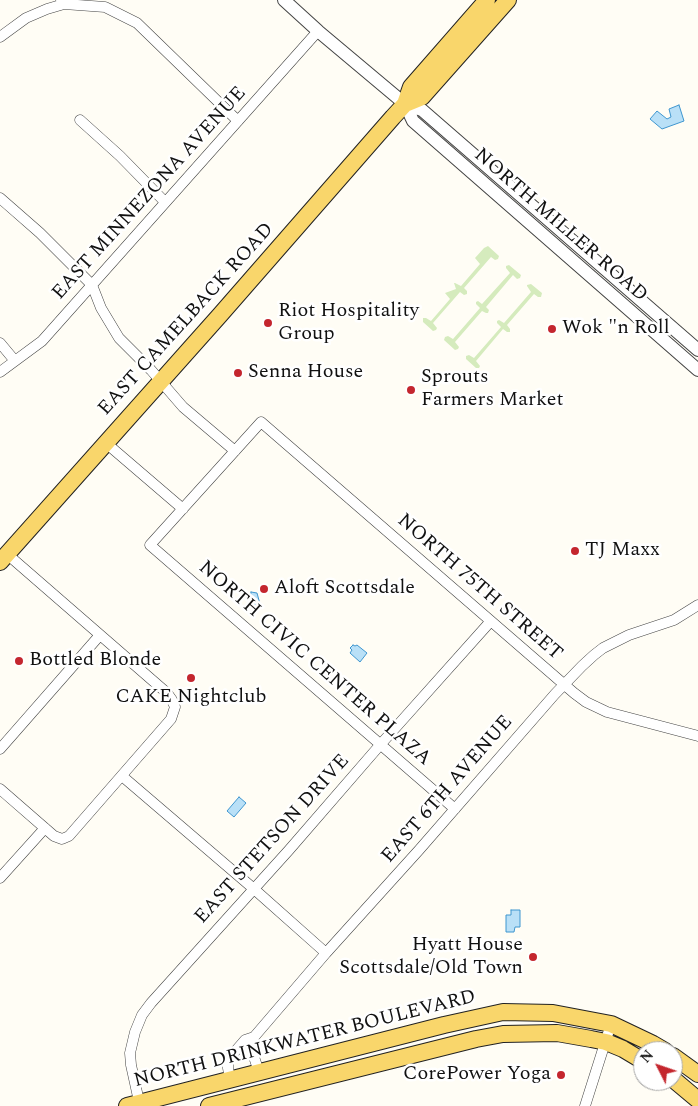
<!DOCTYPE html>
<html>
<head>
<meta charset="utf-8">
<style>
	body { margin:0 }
	#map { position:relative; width:698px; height:1106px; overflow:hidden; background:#fffdf5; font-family:Spectral,serif }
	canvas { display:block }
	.north { position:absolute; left:633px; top:1041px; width:50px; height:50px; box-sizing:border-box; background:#fff; border:1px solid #a0a0a0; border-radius:50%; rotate:311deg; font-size:14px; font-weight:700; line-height:20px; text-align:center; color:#111 }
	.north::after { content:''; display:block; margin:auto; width:18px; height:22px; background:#c4262e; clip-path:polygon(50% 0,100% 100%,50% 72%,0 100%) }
</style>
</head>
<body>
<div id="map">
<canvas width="698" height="1106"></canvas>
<div class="north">N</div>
</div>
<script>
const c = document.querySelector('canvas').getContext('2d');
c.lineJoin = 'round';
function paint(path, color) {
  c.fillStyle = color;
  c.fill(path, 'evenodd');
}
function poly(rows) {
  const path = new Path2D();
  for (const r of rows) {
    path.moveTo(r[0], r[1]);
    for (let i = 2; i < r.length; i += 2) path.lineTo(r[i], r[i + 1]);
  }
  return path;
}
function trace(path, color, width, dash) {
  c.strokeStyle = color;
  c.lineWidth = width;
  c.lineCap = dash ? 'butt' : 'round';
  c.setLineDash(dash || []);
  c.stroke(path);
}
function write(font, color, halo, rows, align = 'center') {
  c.font = font + ' Spectral,serif';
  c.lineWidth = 5;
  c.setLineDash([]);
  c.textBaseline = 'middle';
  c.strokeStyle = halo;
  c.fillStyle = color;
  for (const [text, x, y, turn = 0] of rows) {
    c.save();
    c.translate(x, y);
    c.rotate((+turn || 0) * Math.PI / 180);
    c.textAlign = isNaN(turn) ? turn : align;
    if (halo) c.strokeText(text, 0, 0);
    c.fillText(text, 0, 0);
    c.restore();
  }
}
paint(poly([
	[488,246,499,256,498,259,495,260,491,257,464,288,467,291,467,294,464,295,460,292,433,323,437,328,436,330,433,331,423,322,423,318,426,318,431,321,450,299,445,293,456,289,454,283,455,283,461,286,480,264,475,258,484,248],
	[509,265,521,275,520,278,517,279,513,275,486,307,489,310,488,313,486,313,482,311,455,342,459,347,458,349,455,350,444,340,445,337,448,336,453,339,480,308,476,304,476,302,478,301,482,304,510,273,506,268,506,266],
	[531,284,542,293,541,297,538,297,534,294,507,325,510,329,510,332,507,332,503,329,476,361,480,366,479,368,476,368,466,359,466,356,469,355,474,358,501,327,497,323,497,321,499,320,504,323,531,292,527,286,527,285]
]), '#d5ebbd');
const water = poly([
	[679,105,684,121,662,129,650,119,657,111,667,119,671,117,669,109,679,105],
	[251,592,257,593,260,604,256,608,252,604,250,600,251,592],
	[353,645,355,646,357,645,367,653,360,662,350,653,352,650,350,648,353,645],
	[239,797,246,803,234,817,227,811,239,797],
	[511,910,520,910,520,927,515,927,514,932,506,932,506,915,511,915,511,910]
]);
paint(water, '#b9e0f7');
trace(water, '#3f96cf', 1);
const minor = poly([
	[61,0,64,4,105,7,137,23,238,121],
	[0,37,26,18,47,9,64,4],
	[80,120,120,156,165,202],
	[0,198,40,233,92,285,101,308,119,338,151,370,183,407,235,451],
	[0,343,15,361],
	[0,372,42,341,318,31],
	[106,443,183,509],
	[0,749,100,635],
	[122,776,254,889,326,953],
	[0,789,54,836,62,839,69,836,171,719,175,707,172,700,167,693,7,554],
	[455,809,150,545,261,422,574,693,586,702,607,712,698,736],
	[0,878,45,828],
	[254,1037,253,1047,254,1057,259,1072],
	[230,1079,228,1068,228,1061,232,1055,245,1040,254,1037,326,953,419,850,555,694,582,666,594,655,603,648,629,635,674,620,698,605],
	[140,1106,131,1065,130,1053,135,1032,142,1015,151,1003,289,850,380,745,490,622],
	[585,1106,611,1024]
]);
const tertiary = poly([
	[284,0,318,31,405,104,422,110,698,350],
	[405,104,413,121,698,370]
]);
const primary = poly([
	[405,104,422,97,508,0],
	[0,562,220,315,393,117,405,104,411,87,487,0],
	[673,1056,698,1074],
	[673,1079,698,1100],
	[127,1106,444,1025,503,1012,553,1013,611,1024,653,1044,665,1051],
	[209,1106,476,1039,503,1034,557,1033,591,1039,606,1042,623,1049,643,1061]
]);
trace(minor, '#444', 11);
trace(tertiary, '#444', 14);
trace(primary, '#222', 18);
trace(minor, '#fff', 10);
trace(tertiary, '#fff', 12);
trace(primary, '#f9d66b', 16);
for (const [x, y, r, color] of [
	[268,323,5,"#c4262e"],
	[552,329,5,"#c4262e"],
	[238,373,5,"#c4262e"],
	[411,390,5,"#c4262e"],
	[575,551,5,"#c4262e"],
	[264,589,5,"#c4262e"],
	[19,661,5,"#c4262e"],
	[191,678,5,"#c4262e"],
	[533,957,5,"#c4262e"],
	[561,1075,5,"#c4262e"]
]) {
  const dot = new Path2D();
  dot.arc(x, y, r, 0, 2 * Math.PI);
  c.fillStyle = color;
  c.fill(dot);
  trace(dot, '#fff', 2);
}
write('20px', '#111', '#fff', [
	["EAST MINNEZONA AVENUE",150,194,-48],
	["NORTH MILLER ROAD",560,226,41],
	["EAST CAMELBACK ROAD",187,320,-48],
	["NORTH 75TH STREET",479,588,41],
	["NORTH CIVIC CENTER PLAZA",314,664,41],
	["EAST 6TH AVENUE",448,790,-49],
	["EAST STETSON DRIVE",273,840,-48],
	["NORTH DRINKWATER BOULEVARD",305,1040,-14]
]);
write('20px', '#111', '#fff', [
	["Riot Hospitality",278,312],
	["Group",278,335],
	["Wok \"n Roll",562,329],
	["Senna House",248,373],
	["Sprouts",421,378],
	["Farmers Market",421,401],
	["TJ Maxx",585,551],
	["Aloft Scottsdale",274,589],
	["Bottled Blonde",29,661],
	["CAKE Nightclub",191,698,"center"],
	["Hyatt House",523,946,"right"],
	["Scottsdale/Old Town",523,969,"right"],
	["CorePower Yoga",551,1075,"right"]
], 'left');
</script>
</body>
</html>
